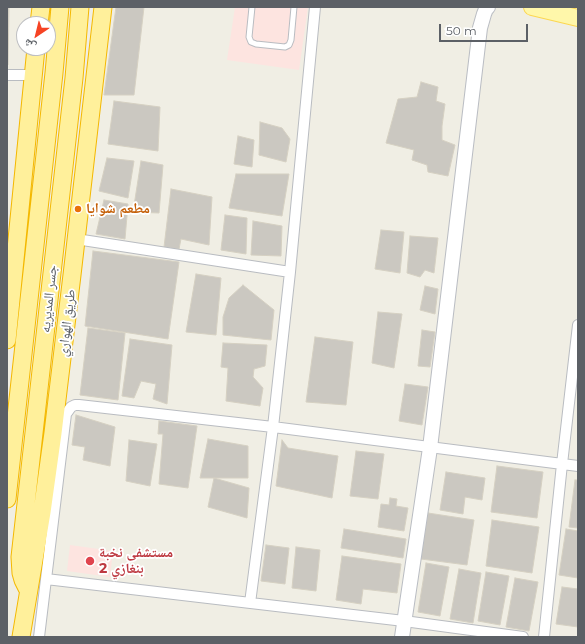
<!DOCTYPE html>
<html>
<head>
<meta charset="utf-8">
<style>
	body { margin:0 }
	#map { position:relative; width:585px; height:644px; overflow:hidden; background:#f0eee4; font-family:Montserrat,"Noto Naskh Arabic",sans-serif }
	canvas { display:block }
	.frame { position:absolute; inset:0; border:8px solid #5c6066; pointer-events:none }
	.north { position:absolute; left:16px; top:16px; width:40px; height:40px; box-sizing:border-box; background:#fff; border:1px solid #bebfc2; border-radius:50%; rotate:215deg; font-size:11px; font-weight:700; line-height:16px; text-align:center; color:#5c6066 }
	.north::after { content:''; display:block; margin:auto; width:14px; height:18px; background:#f64324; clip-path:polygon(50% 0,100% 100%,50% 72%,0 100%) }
	.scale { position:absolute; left:439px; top:24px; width:89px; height:18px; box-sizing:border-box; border:2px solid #5c6066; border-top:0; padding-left:5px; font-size:12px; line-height:14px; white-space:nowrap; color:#5c6066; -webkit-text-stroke:3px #fff; paint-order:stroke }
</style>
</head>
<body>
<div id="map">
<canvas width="585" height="644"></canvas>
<div class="frame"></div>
<div class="north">ش</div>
<div class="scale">50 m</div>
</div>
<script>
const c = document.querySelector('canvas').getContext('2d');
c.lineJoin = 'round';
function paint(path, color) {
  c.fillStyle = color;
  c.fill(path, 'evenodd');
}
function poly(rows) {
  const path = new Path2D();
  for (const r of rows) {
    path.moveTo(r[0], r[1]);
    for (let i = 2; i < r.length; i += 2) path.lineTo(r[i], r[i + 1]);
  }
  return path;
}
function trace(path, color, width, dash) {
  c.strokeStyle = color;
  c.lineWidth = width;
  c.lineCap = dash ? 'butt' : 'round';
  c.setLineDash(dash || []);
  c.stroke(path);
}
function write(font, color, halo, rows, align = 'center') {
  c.font = font + ' Montserrat,"Noto Naskh Arabic",sans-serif';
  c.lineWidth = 3.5;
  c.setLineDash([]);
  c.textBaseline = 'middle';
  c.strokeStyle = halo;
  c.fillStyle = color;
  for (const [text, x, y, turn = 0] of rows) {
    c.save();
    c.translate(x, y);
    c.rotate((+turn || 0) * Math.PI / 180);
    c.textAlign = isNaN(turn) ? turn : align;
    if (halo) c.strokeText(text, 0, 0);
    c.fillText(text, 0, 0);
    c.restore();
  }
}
paint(poly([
	[235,7,308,7,299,70,227,60],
	[70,545,113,551,110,577,67,571]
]), '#fde4e0');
const building = poly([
	[7,7,9,7,8,65,7,65,7,7],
	[116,7,144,7,134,95,104,95,116,7],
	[421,82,438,87,436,101,445,104,442,126,442,140,455,145,448,176,428,172,427,165,412,160,414,150,386,143,398,99,417,97,421,82],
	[114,101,160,107,158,151,108,144,114,101],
	[260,122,282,128,290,139,286,162,259,155,260,122],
	[238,136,254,140,252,167,234,164,238,136],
	[107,158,134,161,128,198,99,191,107,158],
	[141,161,163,165,159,213,133,212,141,161],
	[236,174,289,174,282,216,229,208,236,174],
	[171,189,212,197,209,245,181,239,179,249,164,247,171,189],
	[104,200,128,204,125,239,96,234,104,200],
	[225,215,247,218,246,254,221,250,225,215],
	[253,221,282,226,281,256,251,255,253,221],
	[381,230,404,232,400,273,375,269,381,230],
	[410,236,438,238,434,273,425,270,420,277,407,273,410,236],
	[93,251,179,262,168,339,85,326,93,251],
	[196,274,221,278,216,335,186,332,196,274],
	[243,285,274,310,271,340,223,335,223,317,229,298,243,285],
	[425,286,438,289,435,314,420,310,425,286],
	[378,312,402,314,394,368,372,363,378,312],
	[88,328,125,333,118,400,80,395,88,328],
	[422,330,435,332,430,367,418,366,422,330],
	[315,337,353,342,346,405,306,402,315,337],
	[130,339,172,345,167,404,153,399,156,384,141,381,134,398,122,396,130,339],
	[223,343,267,345,265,366,254,369,253,377,263,388,260,406,226,401,228,368,221,367,223,343],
	[405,384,428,387,422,425,399,421,405,384],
	[76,415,115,427,110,466,83,460,85,447,72,445,76,415],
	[159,421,197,426,188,488,159,484,163,434,158,434,159,421],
	[208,439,248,446,248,478,200,478,208,439],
	[129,440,157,444,150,486,126,481,129,440],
	[282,440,288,448,338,456,332,498,276,486,282,440],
	[356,451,384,454,378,499,350,496,356,451],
	[497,466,543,472,537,518,491,512,497,466],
	[446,472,485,478,482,500,465,497,463,514,440,510,446,472],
	[214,478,249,488,247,518,208,507,214,478],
	[575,480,578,480,578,528,569,527,575,480],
	[390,498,397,499,396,506,408,508,404,531,378,527,381,504,389,505,390,498],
	[428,513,474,520,467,565,421,559,428,513],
	[492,520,539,527,532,573,486,566,492,520],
	[344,529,406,539,403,558,341,548,344,529],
	[566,529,578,531,578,578,559,575,566,529],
	[266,545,289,548,285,584,261,581,266,545],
	[296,547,320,550,316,591,292,588,296,547],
	[342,556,401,564,397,593,363,589,361,604,336,600,342,556],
	[426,563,449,567,440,616,418,612,426,563],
	[459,569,481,573,473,623,450,619,459,569],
	[486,572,509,576,500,625,478,621,486,572],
	[515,578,538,582,529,631,506,627,515,578],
	[562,587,578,589,578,627,556,624,562,587]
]);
paint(building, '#cbc8c1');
trace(building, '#d5d0c2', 1);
const service = poly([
	[252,7,249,37,251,42,256,44,285,47,289,45,291,40,294,7]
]);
const minor = poly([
	[7,75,34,75],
	[76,239,290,272],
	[46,579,404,621,523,637],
	[250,603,273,427,290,272,315,7],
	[39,637,66,414,71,407,75,405,79,405,273,427,578,466],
	[544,637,562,464,578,325]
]);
const secondary = poly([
	[402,637,430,448,480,28,484,14,486,9,488,7]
]);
const primary = poly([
	[532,7,578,18]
]);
const trunk = poly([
	[39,24,41,7],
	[7,340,36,48],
	[7,499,54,73,60,7],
	[27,588,23,580,21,573,20,557,74,78,80,7],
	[21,637,42,512,53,433,72,275,103,7]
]);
trace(service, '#b9bcc1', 7);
trace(minor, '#b9bcc1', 12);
trace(secondary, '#babdc3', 16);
trace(primary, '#fcd751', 18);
trace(trunk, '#f4b800', 19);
trace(service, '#fff', 5);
trace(minor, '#fff', 10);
trace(secondary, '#fff', 14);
trace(primary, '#fff7aa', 16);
trace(trunk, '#fff09b', 17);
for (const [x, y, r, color] of [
	[78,209,4,"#e8710a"],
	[90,561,5,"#e0444e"]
]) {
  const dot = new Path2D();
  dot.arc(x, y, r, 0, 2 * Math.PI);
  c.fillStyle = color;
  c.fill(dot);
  trace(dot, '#fff', 1.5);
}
write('bold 14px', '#c56008', '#fff', [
	["مطعم شوايا",86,209]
], 'left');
write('14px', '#5c6066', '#fff', [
	["جسر المديريه",49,299,-84],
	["طريق الهواري",67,323,-83]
]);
write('bold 14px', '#be3a42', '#fff', [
	["مستشفى نخبة",99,553],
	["بنغازي 2",99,569]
], 'left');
</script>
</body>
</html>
